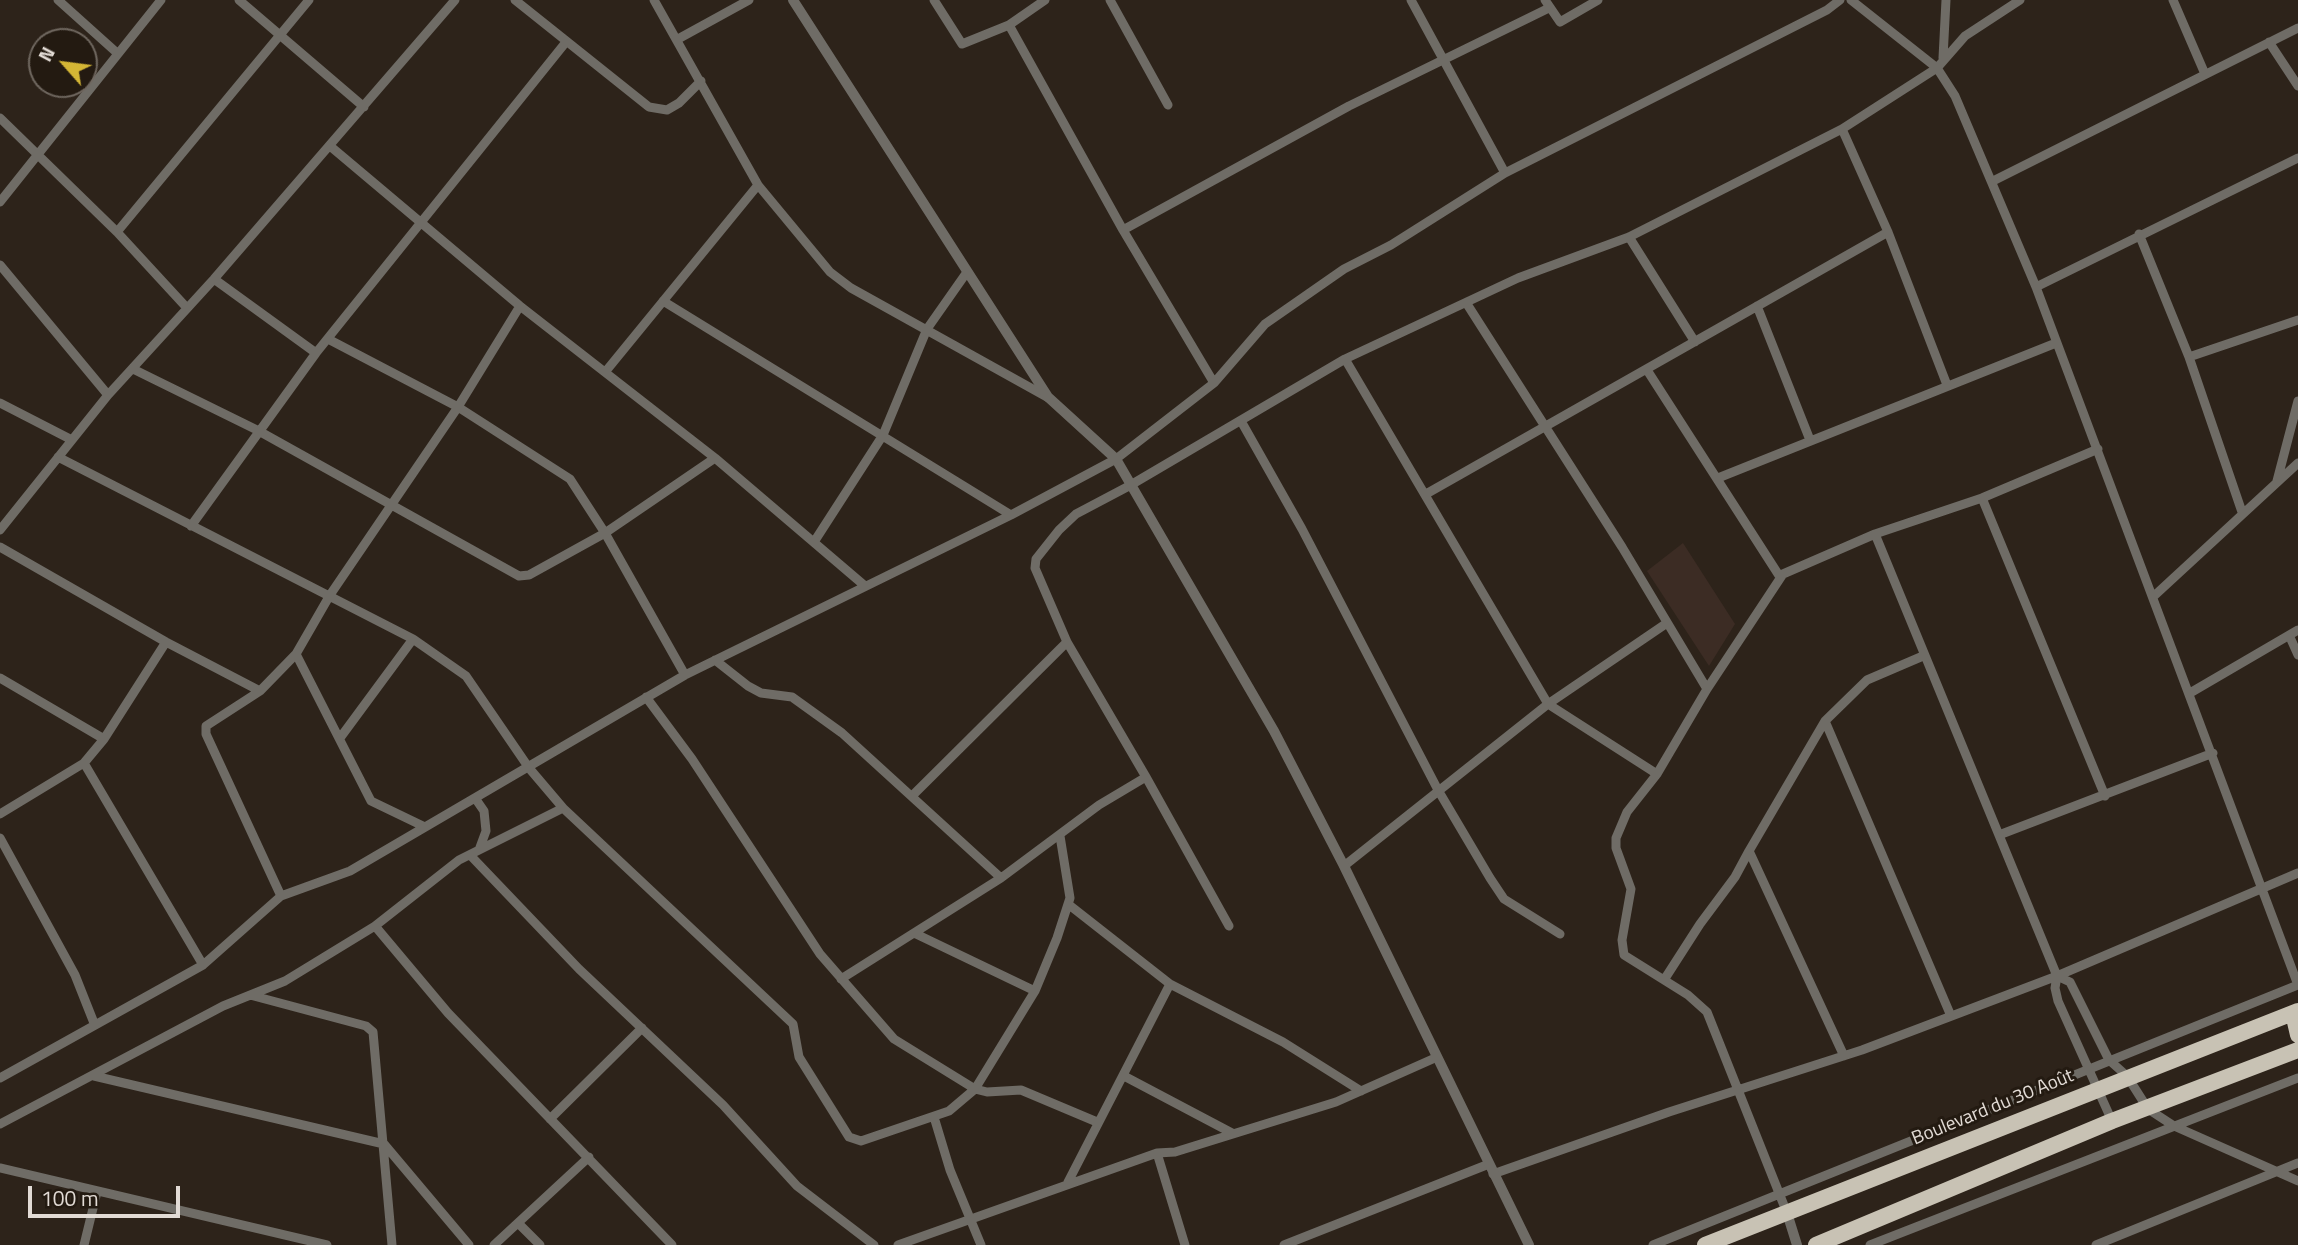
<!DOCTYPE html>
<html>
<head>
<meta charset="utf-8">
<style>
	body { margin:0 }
	#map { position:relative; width:2298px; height:1245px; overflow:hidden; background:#2d231a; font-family:"Titillium Web",sans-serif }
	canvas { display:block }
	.north { position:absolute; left:28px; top:28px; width:70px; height:70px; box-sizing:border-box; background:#231a11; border:2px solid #6f675f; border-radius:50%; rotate:298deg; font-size:19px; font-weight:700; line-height:28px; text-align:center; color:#e2dbd5 }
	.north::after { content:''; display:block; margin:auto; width:24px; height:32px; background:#d4b635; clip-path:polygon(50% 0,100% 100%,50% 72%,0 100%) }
	.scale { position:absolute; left:28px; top:1186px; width:152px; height:32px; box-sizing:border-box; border:4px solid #e2dbd5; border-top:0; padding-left:9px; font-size:21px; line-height:24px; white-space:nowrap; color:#e2dbd5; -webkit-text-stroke:5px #231a11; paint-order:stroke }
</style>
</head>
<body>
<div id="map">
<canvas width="2298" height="1245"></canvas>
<div class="north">N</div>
<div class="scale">100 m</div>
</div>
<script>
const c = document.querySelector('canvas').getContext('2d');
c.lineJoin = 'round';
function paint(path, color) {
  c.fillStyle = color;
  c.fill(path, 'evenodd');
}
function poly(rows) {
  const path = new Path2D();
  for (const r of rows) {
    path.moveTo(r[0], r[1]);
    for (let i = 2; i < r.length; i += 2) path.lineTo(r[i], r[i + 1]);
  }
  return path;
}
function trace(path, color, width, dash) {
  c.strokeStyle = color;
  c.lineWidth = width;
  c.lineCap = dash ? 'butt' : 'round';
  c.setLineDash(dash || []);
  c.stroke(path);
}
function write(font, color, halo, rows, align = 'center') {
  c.font = font + ' "Titillium Web",sans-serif';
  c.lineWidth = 6;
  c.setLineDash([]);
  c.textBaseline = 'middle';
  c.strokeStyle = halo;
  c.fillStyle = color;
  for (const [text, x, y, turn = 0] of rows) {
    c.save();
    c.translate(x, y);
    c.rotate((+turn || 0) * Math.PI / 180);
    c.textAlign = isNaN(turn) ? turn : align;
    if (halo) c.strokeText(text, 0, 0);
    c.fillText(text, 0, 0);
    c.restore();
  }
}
paint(poly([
	[1683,543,1735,624,1709,666,1647,571]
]), '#3c2c24');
trace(poly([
	[58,0,116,52],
	[239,0,364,107],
	[515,0,649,107,667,110,679,103,701,81],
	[654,0,758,185,830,272,851,288,1047,397],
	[934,0,962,44,1009,25,1045,0],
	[1110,0,1168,105],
	[1411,0,1505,173],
	[1545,0,1560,22,1598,0],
	[1851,0,1937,68,1955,96,2036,287,2298,985],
	[2173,0,2205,74],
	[1009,25,1123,230,1214,383],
	[678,39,749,0],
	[2269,42,2298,86],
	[1943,58,1946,0],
	[0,118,117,232,187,308],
	[1842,129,1888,232,1947,385],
	[330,146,520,306,715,458,865,586],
	[1993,181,2298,28],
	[0,202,161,0],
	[1123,230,1349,106,1549,8],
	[117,232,309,0],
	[2139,234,2189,357,2242,512],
	[1629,237,1695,342],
	[0,265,108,395],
	[214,279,316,353],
	[2036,287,2298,158],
	[663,301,1011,515],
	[1467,304,1622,547,1707,689],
	[1757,306,1810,440],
	[328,339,458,407,570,479,605,533,685,675],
	[2189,357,2298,320],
	[1345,359,1548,704,1657,774],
	[133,369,257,430,519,576,529,575,605,533,715,458],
	[1647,370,1780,577],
	[606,371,758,185],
	[0,403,72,440],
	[1241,421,1302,529,1438,790,1490,878,1504,899,1560,934],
	[1718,478,2056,343],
	[2277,481,2298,401],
	[1426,494,1888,232],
	[1982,498,2105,796],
	[191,526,316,353,566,42],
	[0,530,108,395,214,279,455,0],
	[1875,534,2057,976,2055,988,2058,1001,2112,1121],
	[814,542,883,435,927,329,967,272],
	[0,547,166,642,260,691],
	[2154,596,2298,463],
	[2289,635,2298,655],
	[296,654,371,801,425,827],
	[715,660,748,686,761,693,792,697,842,733,1001,878],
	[0,678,104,739],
	[2190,693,2298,630],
	[646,697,692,759,820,954,894,1039,975,1089,987,1092,1021,1090,1097,1122],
	[1825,721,1951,1016],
	[340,738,413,639],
	[84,763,203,965],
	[912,796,1067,642],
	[475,798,484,811,486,831,479,850],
	[563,808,793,1024,799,1057,849,1137,861,1141,949,1111,975,1089,1035,991,1057,938,1070,898,1060,836],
	[0,814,84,763,104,739,166,642],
	[1999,835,2213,753],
	[0,838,75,975,94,1023],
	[470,855,579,969,723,1105,797,1186,874,1245],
	[1344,866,1548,704,1667,623],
	[281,896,206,734,206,726,260,691,296,654,330,595,458,407,520,306],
	[1068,904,1170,984,1283,1042,1361,1091],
	[375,926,448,1013,672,1245],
	[1229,926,1146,777,1067,642,1035,568,1036,559,1059,530,1076,514,1129,486,1345,359,1518,278,1629,237,1842,129,1937,68,1965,36,2020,0],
	[914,933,1035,991],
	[2057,976,2070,982,2109,1060,2127,1076,2148,1109,2174,1126,2298,1181],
	[841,979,1001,878,1099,805,1146,777],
	[1664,980,1700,924,1735,877,1749,851],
	[250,995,366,1026,373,1032,392,1245],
	[1844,1056,1749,851,1825,721,1867,680,1923,656],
	[94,1076,384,1144,469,1245],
	[1124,1076,1232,1133],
	[0,1078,203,965,281,896,350,871,685,675,1011,515,1116,459,1214,383,1265,324,1344,269,1391,245,1505,173,1827,10,1840,0],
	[934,1117,950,1170,981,1245],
	[550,1119,642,1028],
	[0,1124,223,1006,285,981,375,926,459,860,563,808,529,768,466,676,413,639,58,457],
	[1157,1153,1185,1245],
	[0,1168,327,1245],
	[1493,1174,1669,1112,1862,1050,2057,976,2298,873],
	[1068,1182,1170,984],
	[1787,1213,1707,1012,1688,995,1624,955,1622,940,1631,889,1616,848,1616,838,1627,812,1657,774,1707,689,1783,574,1875,534,1982,498,2098,449],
	[518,1223,540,1245],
	[84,1245,97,1192],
	[494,1245,589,1157],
	[898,1245,1157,1153,1175,1152,1336,1102,1435,1058],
	[1284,1245,1489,1164],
	[1653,1245,2298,985],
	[1870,1245,2298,1078],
	[2096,1245,2298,1163]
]), '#6f6c66', 9);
trace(poly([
	[793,0,1048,397,1116,459,1274,731,1344,866,1529,1245],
	[1787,1213,1797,1245]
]), '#6f6c66', 10);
trace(poly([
	[2298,1013,2295,1022,2298,1035],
	[1705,1245,2298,1011],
	[1816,1245,2112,1121,2298,1050]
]), '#c8c2b4', 16);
write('19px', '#e2dbd5', '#231a11', [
	["Boulevard du 30 Août",1993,1108,-22]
]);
</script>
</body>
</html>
